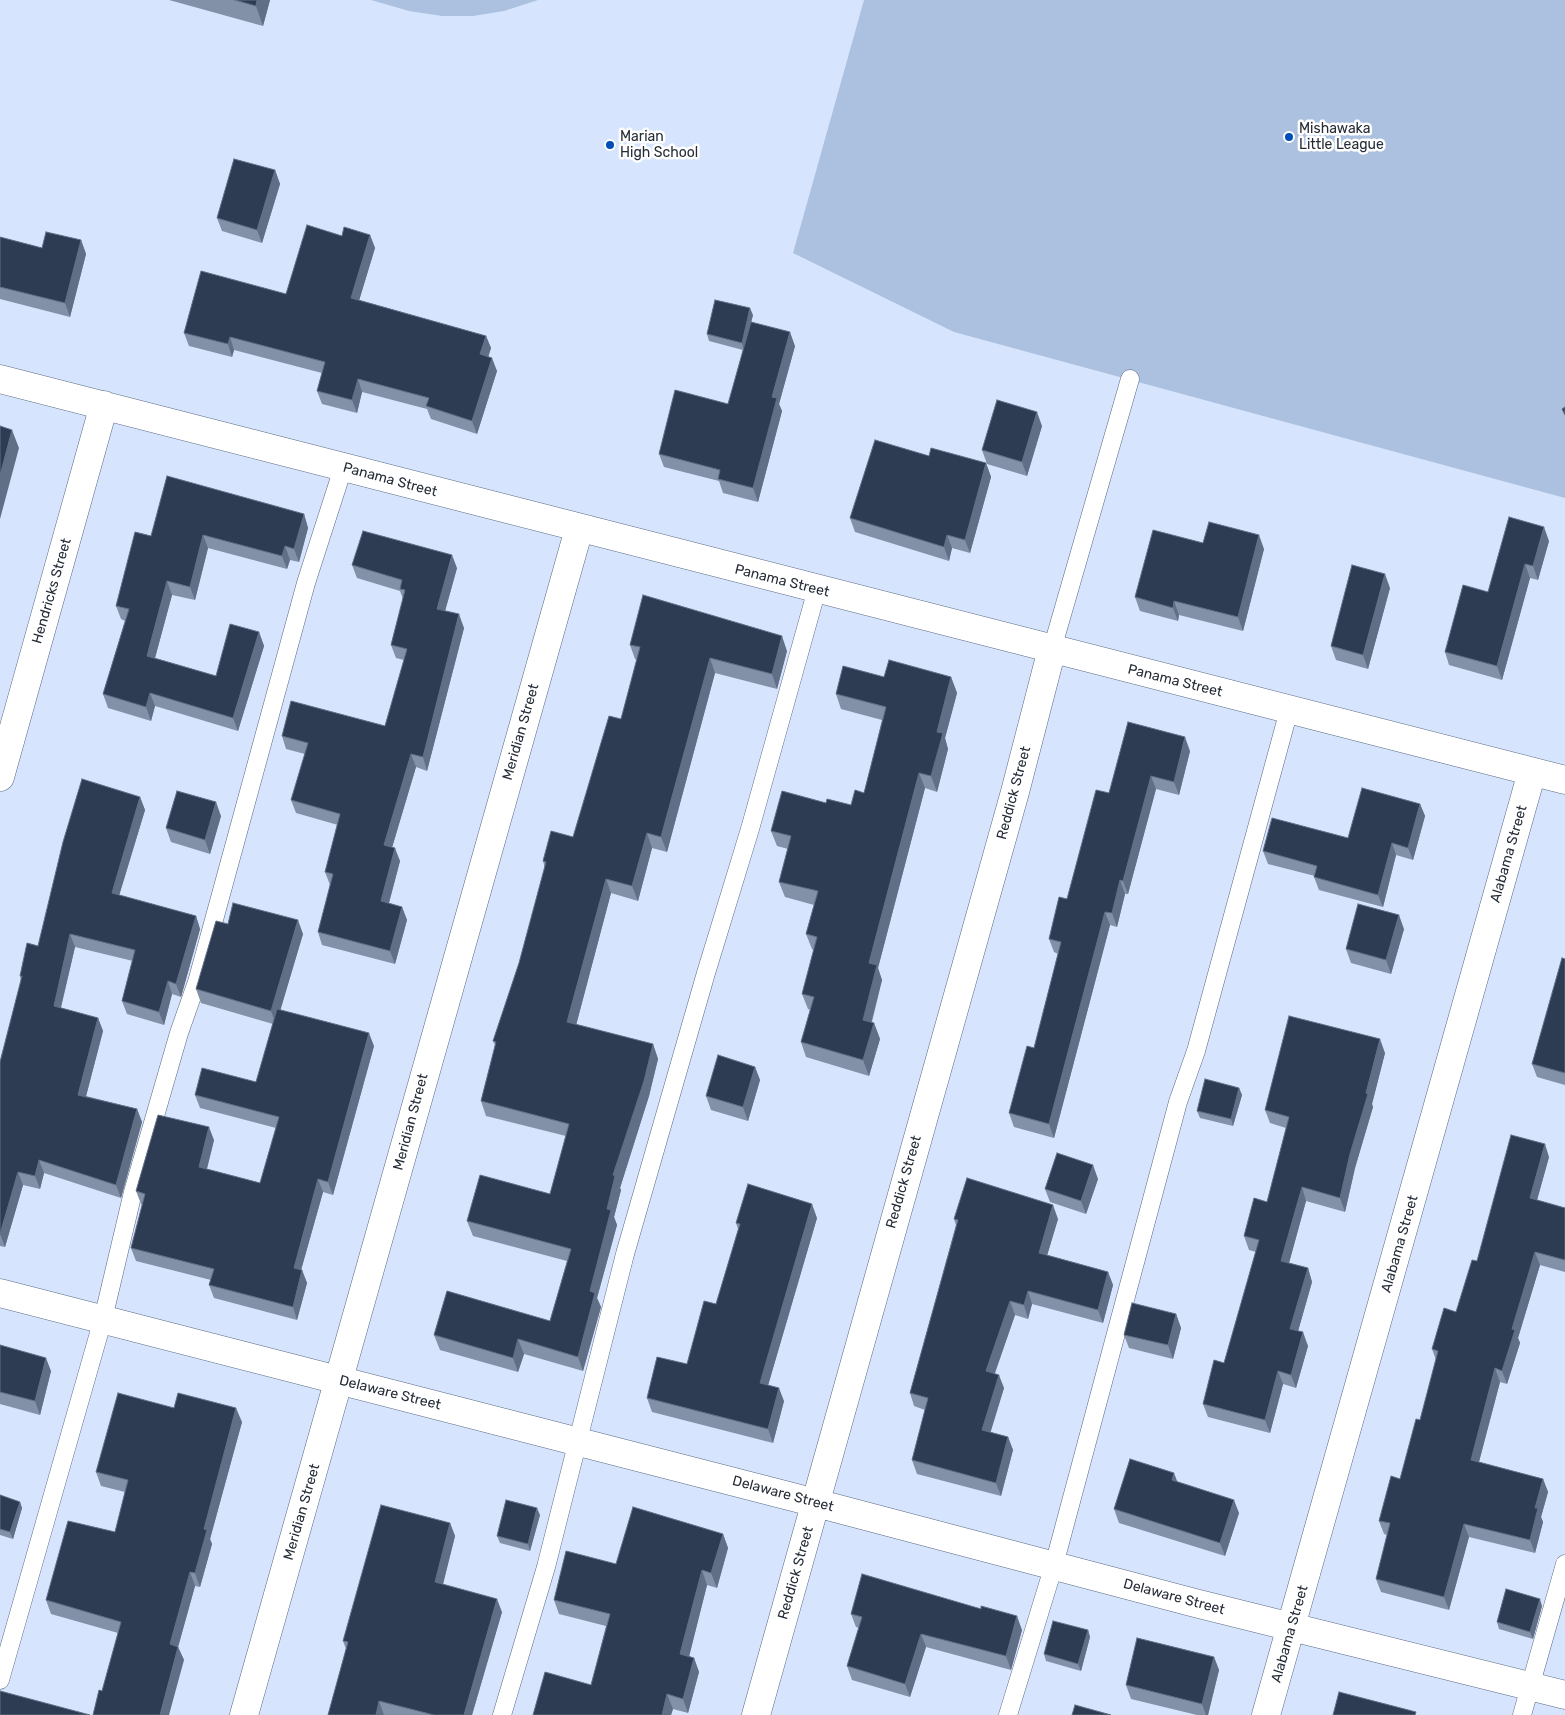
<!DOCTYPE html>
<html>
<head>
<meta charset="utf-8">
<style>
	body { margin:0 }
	canvas { display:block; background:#d6e5fd }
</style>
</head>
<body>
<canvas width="1565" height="1715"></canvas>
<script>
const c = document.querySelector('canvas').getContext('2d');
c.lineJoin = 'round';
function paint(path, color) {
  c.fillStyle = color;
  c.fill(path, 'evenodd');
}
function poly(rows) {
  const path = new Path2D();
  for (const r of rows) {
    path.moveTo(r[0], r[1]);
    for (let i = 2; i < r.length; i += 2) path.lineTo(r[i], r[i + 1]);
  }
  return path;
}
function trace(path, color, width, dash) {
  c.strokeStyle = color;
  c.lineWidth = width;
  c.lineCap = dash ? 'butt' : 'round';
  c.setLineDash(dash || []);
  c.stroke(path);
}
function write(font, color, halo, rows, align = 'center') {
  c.font = font + ' Rubik,sans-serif';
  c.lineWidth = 5;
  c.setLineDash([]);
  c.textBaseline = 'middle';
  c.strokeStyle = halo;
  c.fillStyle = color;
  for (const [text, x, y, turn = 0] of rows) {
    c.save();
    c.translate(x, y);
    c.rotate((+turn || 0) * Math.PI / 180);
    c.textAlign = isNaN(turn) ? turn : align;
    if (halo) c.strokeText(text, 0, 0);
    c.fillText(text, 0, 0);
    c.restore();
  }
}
paint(poly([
	[371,0,538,0,504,11,473,16,442,16,409,11],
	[864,0,1565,0,1565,498,954,332,793,253]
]), '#acc0df');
const service = poly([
	[1052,649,1130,379],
	[0,1680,103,1319,133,1192,179,1033,197,982,306,583,343,468],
	[502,1715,546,1567,625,1254,706,973,750,829,817,589],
	[1008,1715,1054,1565,1178,1102,1196,1051,1289,710],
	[1522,1715,1565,1564]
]);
const minor = poly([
	[0,379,1565,780],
	[0,777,104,405],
	[0,1293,816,1503,1195,1603,1565,1695],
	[244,1715,579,529],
	[756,1715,1015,792,1052,649],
	[1266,1715,1532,772]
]);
trace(service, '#5b6b85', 19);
trace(minor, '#5b6b85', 29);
trace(service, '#fff', 18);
trace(minor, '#fff', 28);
paint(poly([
	[169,0,270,0,263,26],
	[275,170,280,184,262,243,222,231,217,218],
	[370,235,375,248,359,300,486,336,491,348,488,357,497,371,477,434,431,419,427,409,362,392,357,413,322,404,317,391,322,373,234,350,232,357,189,346,184,333,286,294,342,236],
	[0,237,42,248,81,240,86,254,70,317,0,299],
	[753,315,751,322,795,346,779,404,782,411,758,502,723,493,719,481,664,467,659,454,728,404,743,350,709,341,707,334],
	[1042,426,1027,476,987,464,982,450],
	[929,456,986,463,991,477,970,553,952,548,949,561,855,532,850,518],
	[304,514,308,528,299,562,290,560,287,569,208,548,195,600,172,595,155,658,216,676,259,632,264,646,238,731,155,706,151,721,108,708,103,694,125,621,121,619,116,606,151,536],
	[1549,541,1538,580,1530,578,1502,680,1449,665,1445,652,1488,592],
	[1203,543,1264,549,1243,631,1179,615,1178,621,1140,611,1135,597],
	[352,565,457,568,445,611,464,628,427,771,416,767,392,847,400,861,389,903,402,907,407,920,395,964,322,945,318,932,330,885,325,872,338,825,296,813,291,800,305,754,286,749,282,736,385,726,404,660,396,658,391,645,403,599,400,591,357,578],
	[1390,588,1368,669,1336,660,1331,646],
	[630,645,787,651,777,689,715,673,667,852,652,848,638,901,611,893,576,1025,653,1044,658,1059,649,1096,620,1188,621,1190,614,1217,617,1225,597,1298,601,1307,583,1371,524,1354,518,1372,440,1350,434,1335,550,1321,567,1261,473,1236,467,1221,550,1194,566,1136,486,1116,481,1101,495,1045,493,1041,519,963,545,868,543,861,573,837,621,719,637,660,635,659],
	[884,677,951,677,957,693,945,738,948,749,937,792,925,788,878,968,882,980,872,1022,874,1023,880,1039,869,1076,806,1057,801,1042,810,1010,808,1009,802,994,814,950,812,949,806,934,814,905,785,897,779,882,788,849,777,846,771,831,826,803,851,805,864,793,882,720,841,709,836,694],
	[1190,751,1179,795,1156,789,1128,894,1125,894,1117,927,1110,925,1054,1138,1014,1127,1009,1113,1034,1048,1058,954,1054,952,1049,939,1067,899,1109,793],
	[140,797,145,810,119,895,196,916,200,929,181,997,172,994,164,1025,127,1014,122,1001,133,961,75,947,61,1008,98,1018,103,1031,86,1096,137,1109,142,1122,121,1198,44,1173,40,1189,23,1185,5,1247,0,1246,0,1062,21,981,20,976,38,946],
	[1420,804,1425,816,1413,860,1396,855,1383,907,1319,890,1314,877,1315,876,1268,864,1263,851,1348,838],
	[221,816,210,854,171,842,166,828],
	[228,924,303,934,280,1010,374,1046,333,1195,323,1192,301,1270,302,1270,307,1283,297,1320,214,1298,209,1285,211,1280,136,1261,131,1248,142,1205,141,1204,136,1191,214,1140,207,1169,260,1183,276,1128,200,1108,195,1095,256,1082,273,1024,201,1003,196,989],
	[1404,929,1391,974,1351,963,1346,949],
	[1565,959,1565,1085,1537,1077,1532,1064],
	[1385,1053,1372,1104,1373,1107,1355,1168,1345,1212,1306,1201,1289,1263,1308,1268,1312,1282,1298,1331,1308,1346,1296,1388,1283,1384,1270,1433,1208,1417,1203,1404,1224,1363,1256,1252,1249,1250,1244,1236,1267,1202,1286,1128,1270,1123,1265,1110],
	[755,1067,760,1080,748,1121,711,1110,706,1096],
	[1239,1088,1242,1095,1233,1126,1200,1118,1197,1111],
	[1549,1157,1537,1200,1565,1208,1565,1272,1540,1265,1518,1338,1520,1343,1507,1384,1500,1382,1479,1462,1543,1479,1548,1492,1541,1517,1543,1522,1535,1553,1469,1537,1449,1610,1381,1592,1376,1579,1387,1535,1384,1534,1379,1521,1400,1479,1420,1420,1436,1360,1432,1349,1456,1312,1477,1261],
	[1098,1179,1086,1214,1050,1202,1045,1189],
	[817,1218,768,1385,784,1401,773,1443,652,1412,647,1398,687,1364,716,1304,738,1229,736,1223],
	[954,1219,1058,1219,1047,1255,1108,1272,1113,1285,1103,1323,1032,1304,1028,1319,1015,1315,995,1373,1004,1388,990,1432,1008,1437,1013,1450,1001,1496,917,1474,912,1460,925,1410,914,1406,910,1393,956,1225],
	[1176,1314,1181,1328,1173,1359,1129,1348,1124,1335],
	[0,1345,51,1371,40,1415,0,1404],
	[174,1408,242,1422,210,1539,212,1544,200,1587,195,1586,178,1647,184,1660,102,1691,118,1633,51,1614,46,1600,115,1532,125,1492,101,1486,96,1472],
	[1177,1482,1239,1513,1225,1556,1119,1523,1114,1509],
	[0,1495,20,1502,22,1508,13,1539,0,1535],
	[540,1515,530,1551,500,1543,497,1536],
	[450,1523,455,1536,443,1584,502,1612,472,1715,328,1715,346,1649,343,1641],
	[723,1534,728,1548,717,1588,707,1585,689,1656,694,1658,699,1672,688,1713,673,1709,671,1715,533,1715,591,1685,606,1626,559,1614,554,1600,616,1564],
	[1542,1606,1533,1639,1499,1629,1497,1622],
	[851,1614,1022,1630,1011,1670,926,1647,910,1697,852,1680,847,1666,859,1628,856,1627],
	[1088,1630,1090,1637,1081,1671,1046,1661,1044,1654],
	[1214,1657,1219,1670,1208,1715,1197,1715,1131,1699,1126,1685]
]), '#8290a8');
paint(poly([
	[257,0,270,0,263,26,256,6],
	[275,170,280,184,262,243,257,230],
	[370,235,375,248,356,311,351,298],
	[81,240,86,254,70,317,65,303],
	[750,308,753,315,744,350,742,343],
	[790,332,795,346,779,404,782,411,758,502,753,488,772,397],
	[486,336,491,348,485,367,480,354],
	[230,337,234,350,232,357,228,344],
	[492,358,497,371,477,434,472,421],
	[358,379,362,392,357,413,352,400],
	[1037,412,1042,426,1027,476,1022,462],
	[12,430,19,448,0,519,0,476],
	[986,463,991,477,970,553,965,540],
	[304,514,308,528,299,562,294,549],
	[1544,527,1549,541,1538,580,1533,566],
	[203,535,208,548,195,600,190,587],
	[947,535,952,548,949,561,944,547],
	[1259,535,1264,549,1243,631,1238,617],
	[285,546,290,560,287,569,282,556],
	[452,555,457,568,442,622,437,609],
	[1525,564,1530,578,1502,680,1497,666],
	[1385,574,1390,588,1368,669,1363,655],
	[167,581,172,595,152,669,147,656],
	[1174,601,1179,615,1178,621,1173,608],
	[459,614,464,628,427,771,423,757],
	[259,632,264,646,238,731,233,718],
	[782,636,787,651,777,689,772,674],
	[710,658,715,673,667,852,661,837],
	[951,677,957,693,945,738,948,749,937,792,931,776,937,732],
	[150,693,155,706,151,721,146,707],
	[1185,737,1190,751,1179,795,1174,782],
	[411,754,416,767,389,858,384,845],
	[919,773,925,788,878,968,882,980,868,1035,863,1020,869,963],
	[1151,776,1156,789,1128,894,1123,881],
	[140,797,145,810,116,906,112,893],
	[216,802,221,816,210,854,205,840],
	[1420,804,1425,816,1413,860,1408,848],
	[647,833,652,848,638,901,632,886],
	[1392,843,1396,855,1383,907,1378,895],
	[395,848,400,861,386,914,381,901],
	[606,879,611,893,573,1037,567,1022],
	[1120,880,1125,894,1117,927,1112,913],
	[402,907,407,920,395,964,390,951],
	[1105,912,1110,925,1054,1138,1049,1124],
	[1399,915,1404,929,1391,974,1386,960],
	[196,916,200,929,181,997,176,984],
	[298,920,303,934,276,1025,271,1011],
	[70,934,75,947,58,1019,54,1006],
	[168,981,172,994,164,1025,159,1012],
	[98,1018,103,1031,83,1108,78,1095],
	[874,1023,880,1039,869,1076,863,1060],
	[369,1033,374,1046,333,1195,328,1182],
	[1380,1039,1385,1053,1372,1104,1373,1107,1355,1168,1345,1212,1340,1198,1350,1154],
	[653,1044,658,1059,649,1096,620,1188,621,1190,614,1217,617,1225,597,1298,601,1307,583,1371,578,1357,590,1291,613,1175],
	[755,1067,760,1080,748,1121,743,1107],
	[1239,1088,1242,1095,1233,1126,1231,1119],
	[137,1109,142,1122,121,1198,116,1185],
	[209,1127,214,1140,204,1180,199,1167],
	[1545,1144,1549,1157,1534,1211,1530,1198],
	[39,1160,44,1173,40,1189,35,1176],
	[1093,1165,1098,1179,1086,1214,1081,1201],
	[18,1172,23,1185,5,1247,0,1234],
	[318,1179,323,1192,298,1281,294,1268],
	[1302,1187,1306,1201,1286,1274,1281,1261],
	[812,1204,817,1218,765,1396,760,1383],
	[1053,1205,1058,1219,1044,1266,1039,1253],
	[1535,1252,1540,1265,1518,1338,1520,1343,1507,1384,1502,1371,1512,1329],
	[1308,1268,1312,1282,1295,1342,1290,1329],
	[302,1270,307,1283,297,1320,293,1307],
	[1108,1272,1113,1285,1103,1323,1098,1310],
	[1028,1291,1032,1304,1028,1319,1024,1305],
	[1010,1301,1015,1315,991,1384,986,1371],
	[1176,1314,1181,1328,1173,1359,1168,1345],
	[1303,1332,1308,1346,1296,1388,1291,1375],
	[518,1339,524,1354,518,1372,513,1358],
	[46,1358,51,1371,40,1415,35,1401],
	[1495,1368,1500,1382,1476,1473,1471,1460],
	[1278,1371,1283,1384,1270,1433,1265,1420],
	[999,1375,1004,1388,987,1444,982,1430],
	[779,1388,784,1401,773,1443,768,1429],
	[236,1408,242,1422,210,1539,212,1544,200,1587,195,1573,204,1529],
	[1008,1437,1013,1450,1001,1496,996,1483],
	[1174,1473,1179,1486,1172,1480],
	[1543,1479,1548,1492,1541,1517,1543,1522,1535,1553,1530,1540,1535,1508],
	[1234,1500,1239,1513,1225,1556,1220,1543],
	[20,1502,22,1508,13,1539,10,1532],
	[537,1508,540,1515,530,1551,528,1544],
	[450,1523,455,1536,440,1596,435,1582],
	[1464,1524,1469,1537,1449,1610,1444,1597],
	[723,1534,728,1548,717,1588,711,1573],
	[702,1570,707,1585,686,1669,680,1654],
	[190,1572,195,1586,175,1658,170,1644],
	[497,1599,502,1612,472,1715,464,1715],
	[1540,1599,1542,1606,1533,1639,1530,1632],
	[1017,1616,1022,1630,1011,1670,1006,1656],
	[1088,1630,1090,1637,1081,1671,1078,1664],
	[921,1634,926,1647,910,1697,905,1684],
	[178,1647,184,1660,169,1715,160,1715],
	[1214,1657,1219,1670,1208,1715,1206,1715,1202,1704],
	[694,1658,699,1672,688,1713,683,1699],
	[667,1694,673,1709,671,1715,662,1715],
	[379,1701,384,1715,376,1715]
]), '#606f86');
const building = poly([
	[235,0,257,0,256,6,235,0],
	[234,159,275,170,257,230,217,218,234,159],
	[307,225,342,236,344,227,370,235,351,298,486,336,480,354,492,358,472,421,426,406,429,398,358,379,352,400,317,391,325,362,230,337,228,344,184,333,201,271,286,294,307,225],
	[46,232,81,240,65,303,0,287,0,237,42,248,46,232],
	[715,300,750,308,742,343,707,334,715,300],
	[751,322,790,332,772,397,777,398,753,488,718,479,720,470,659,454,675,390,728,404,751,322],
	[997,400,1037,412,1022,462,982,450,997,400],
	[1565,407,1565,415,1562,409,1565,407],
	[0,426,12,430,0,476,0,426],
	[875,440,929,456,931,448,986,463,965,540,947,535,944,547,850,518,875,440],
	[167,476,304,514,294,549,285,546,282,556,203,535,190,587,167,581,147,656,216,676,230,624,259,632,233,718,150,693,146,707,103,694,129,609,116,606,135,532,151,536,167,476],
	[1509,517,1544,527,1533,566,1525,564,1497,666,1445,652,1463,585,1488,592,1509,517],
	[1209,522,1259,535,1238,617,1174,601,1173,608,1135,597,1153,530,1203,543,1209,522],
	[363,531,452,555,437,609,459,614,423,757,411,754,384,845,395,848,381,901,402,907,390,951,318,932,333,874,325,872,340,814,291,800,308,743,282,736,291,701,385,726,407,649,391,645,405,590,400,589,402,580,352,565,363,531],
	[1352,565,1385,574,1363,655,1331,646,1352,565],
	[643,595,782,636,772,674,710,658,661,837,647,833,632,886,606,879,567,1022,653,1044,644,1081,613,1175,615,1176,607,1209,611,1210,590,1291,595,1293,578,1357,518,1339,513,1358,434,1335,447,1291,550,1321,571,1249,467,1221,480,1175,550,1194,569,1124,481,1101,496,1042,493,1041,519,963,546,862,543,861,551,831,573,837,609,716,621,719,640,647,630,645,643,595],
	[889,660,951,677,937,732,943,733,931,776,919,773,869,963,877,965,863,1020,874,1023,863,1060,801,1042,814,997,802,994,817,937,806,934,818,891,779,882,791,836,771,831,782,791,826,803,827,799,851,805,855,790,864,793,886,707,836,694,843,666,884,677,889,660],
	[1128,722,1185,737,1174,782,1151,776,1123,881,1120,880,1112,913,1105,912,1049,1124,1009,1113,1027,1046,1034,1048,1061,942,1049,939,1059,897,1067,899,1096,790,1109,793,1128,722],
	[82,779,140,797,112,893,196,916,176,984,168,981,159,1012,122,1001,135,950,70,934,54,1006,98,1018,78,1095,137,1109,116,1185,39,1160,35,1176,18,1172,0,1234,0,1062,22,976,20,976,27,943,38,946,63,842,82,779],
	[1362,788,1420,804,1408,848,1392,843,1378,895,1314,877,1317,866,1263,851,1272,818,1348,838,1362,788],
	[177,791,216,802,205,840,166,828,177,791],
	[233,903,298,920,271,1011,196,989,216,921,228,924,233,903],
	[1358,904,1399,915,1386,960,1346,949,1358,904],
	[1562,958,1565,959,1565,1073,1532,1064,1562,958],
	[277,1009,369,1033,328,1182,318,1179,294,1268,302,1270,293,1307,209,1285,214,1269,131,1248,145,1194,136,1191,158,1115,209,1127,199,1167,260,1183,279,1117,195,1095,202,1068,256,1082,277,1009],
	[1289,1016,1380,1039,1366,1093,1368,1094,1350,1154,1340,1198,1302,1187,1281,1261,1308,1268,1290,1329,1303,1332,1291,1375,1278,1371,1265,1420,1203,1404,1214,1360,1224,1363,1259,1240,1244,1236,1254,1198,1267,1202,1289,1117,1265,1110,1289,1016],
	[718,1055,755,1067,743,1107,706,1096,718,1055],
	[1205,1079,1239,1088,1231,1119,1197,1111,1205,1079],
	[1511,1135,1545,1144,1530,1198,1565,1208,1565,1260,1535,1252,1512,1329,1515,1330,1502,1371,1495,1368,1471,1460,1543,1479,1535,1508,1538,1508,1530,1540,1464,1524,1444,1597,1376,1579,1390,1523,1379,1521,1391,1476,1400,1479,1416,1419,1420,1420,1438,1351,1432,1349,1444,1308,1456,1312,1472,1260,1477,1261,1511,1135],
	[1057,1153,1093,1165,1081,1201,1045,1189,1057,1153],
	[967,1178,1053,1205,1039,1253,1108,1272,1098,1310,1028,1291,1024,1305,1010,1301,986,1371,999,1375,982,1430,1008,1437,996,1483,912,1460,928,1398,910,1393,958,1220,954,1219,967,1178],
	[748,1184,812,1204,760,1383,779,1388,768,1429,647,1398,657,1357,687,1364,704,1301,716,1304,740,1224,736,1223,748,1184],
	[1132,1303,1176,1314,1168,1345,1124,1335,1132,1303],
	[0,1345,46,1358,35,1401,0,1392,0,1345],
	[118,1393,174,1408,178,1393,236,1408,204,1529,207,1530,195,1573,190,1572,170,1644,178,1647,160,1715,93,1715,99,1690,102,1691,121,1622,46,1600,68,1521,115,1532,128,1480,96,1472,118,1393],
	[1130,1459,1174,1473,1172,1480,1234,1500,1220,1543,1114,1509,1130,1459],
	[0,1495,20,1502,10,1532,0,1529,0,1495],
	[506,1500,537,1508,528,1544,497,1536,506,1500],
	[381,1505,450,1523,435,1582,497,1599,464,1715,434,1715,379,1701,376,1715,328,1715,348,1642,343,1641,381,1505],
	[633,1507,723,1534,711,1573,702,1570,680,1654,694,1658,683,1699,667,1694,662,1715,533,1715,545,1672,591,1685,610,1614,554,1600,566,1551,616,1564,633,1507],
	[862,1574,981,1609,981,1606,1017,1616,1006,1656,921,1634,905,1684,847,1666,862,1617,851,1614,862,1574],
	[1506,1589,1540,1599,1530,1632,1497,1622,1506,1589],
	[1053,1621,1088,1630,1078,1664,1044,1654,1053,1621],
	[1137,1638,1214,1657,1202,1704,1126,1685,1137,1638],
	[0,1691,90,1715,0,1715,0,1691],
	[1339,1692,1416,1712,1415,1715,1333,1715,1339,1692],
	[1075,1705,1111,1715,1072,1715,1075,1705]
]);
paint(building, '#2e3c53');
trace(building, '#606f86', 1);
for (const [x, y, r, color] of [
	[1289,137,5,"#004eb8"],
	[610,145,5,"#004eb8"]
]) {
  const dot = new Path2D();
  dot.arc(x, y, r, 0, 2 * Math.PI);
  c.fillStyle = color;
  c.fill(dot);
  trace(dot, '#fff', 2);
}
write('14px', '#252c37', '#fff', [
	["Mishawaka",1299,129],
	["Little League",1299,145],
	["Marian",620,137],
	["High School",620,153]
], 'left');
write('14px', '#252c37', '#fff', [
	["Panama Street",390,480,15],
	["Panama Street",782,581,14],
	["Hendricks Street",52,591,-74],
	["Panama Street",1175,681,14],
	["Meridian Street",521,732,-74],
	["Reddick Street",1014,793,-75],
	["Alabama Street",1509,854,-74],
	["Meridian Street",411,1122,-75],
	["Reddick Street",904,1182,-74],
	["Alabama Street",1400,1244,-74],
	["Delaware Street",390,1393,14],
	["Delaware Street",783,1494,15],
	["Meridian Street",302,1512,-74],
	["Reddick Street",796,1573,-74],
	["Delaware Street",1174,1597,15],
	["Alabama Street",1290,1634,-74]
]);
</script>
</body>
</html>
